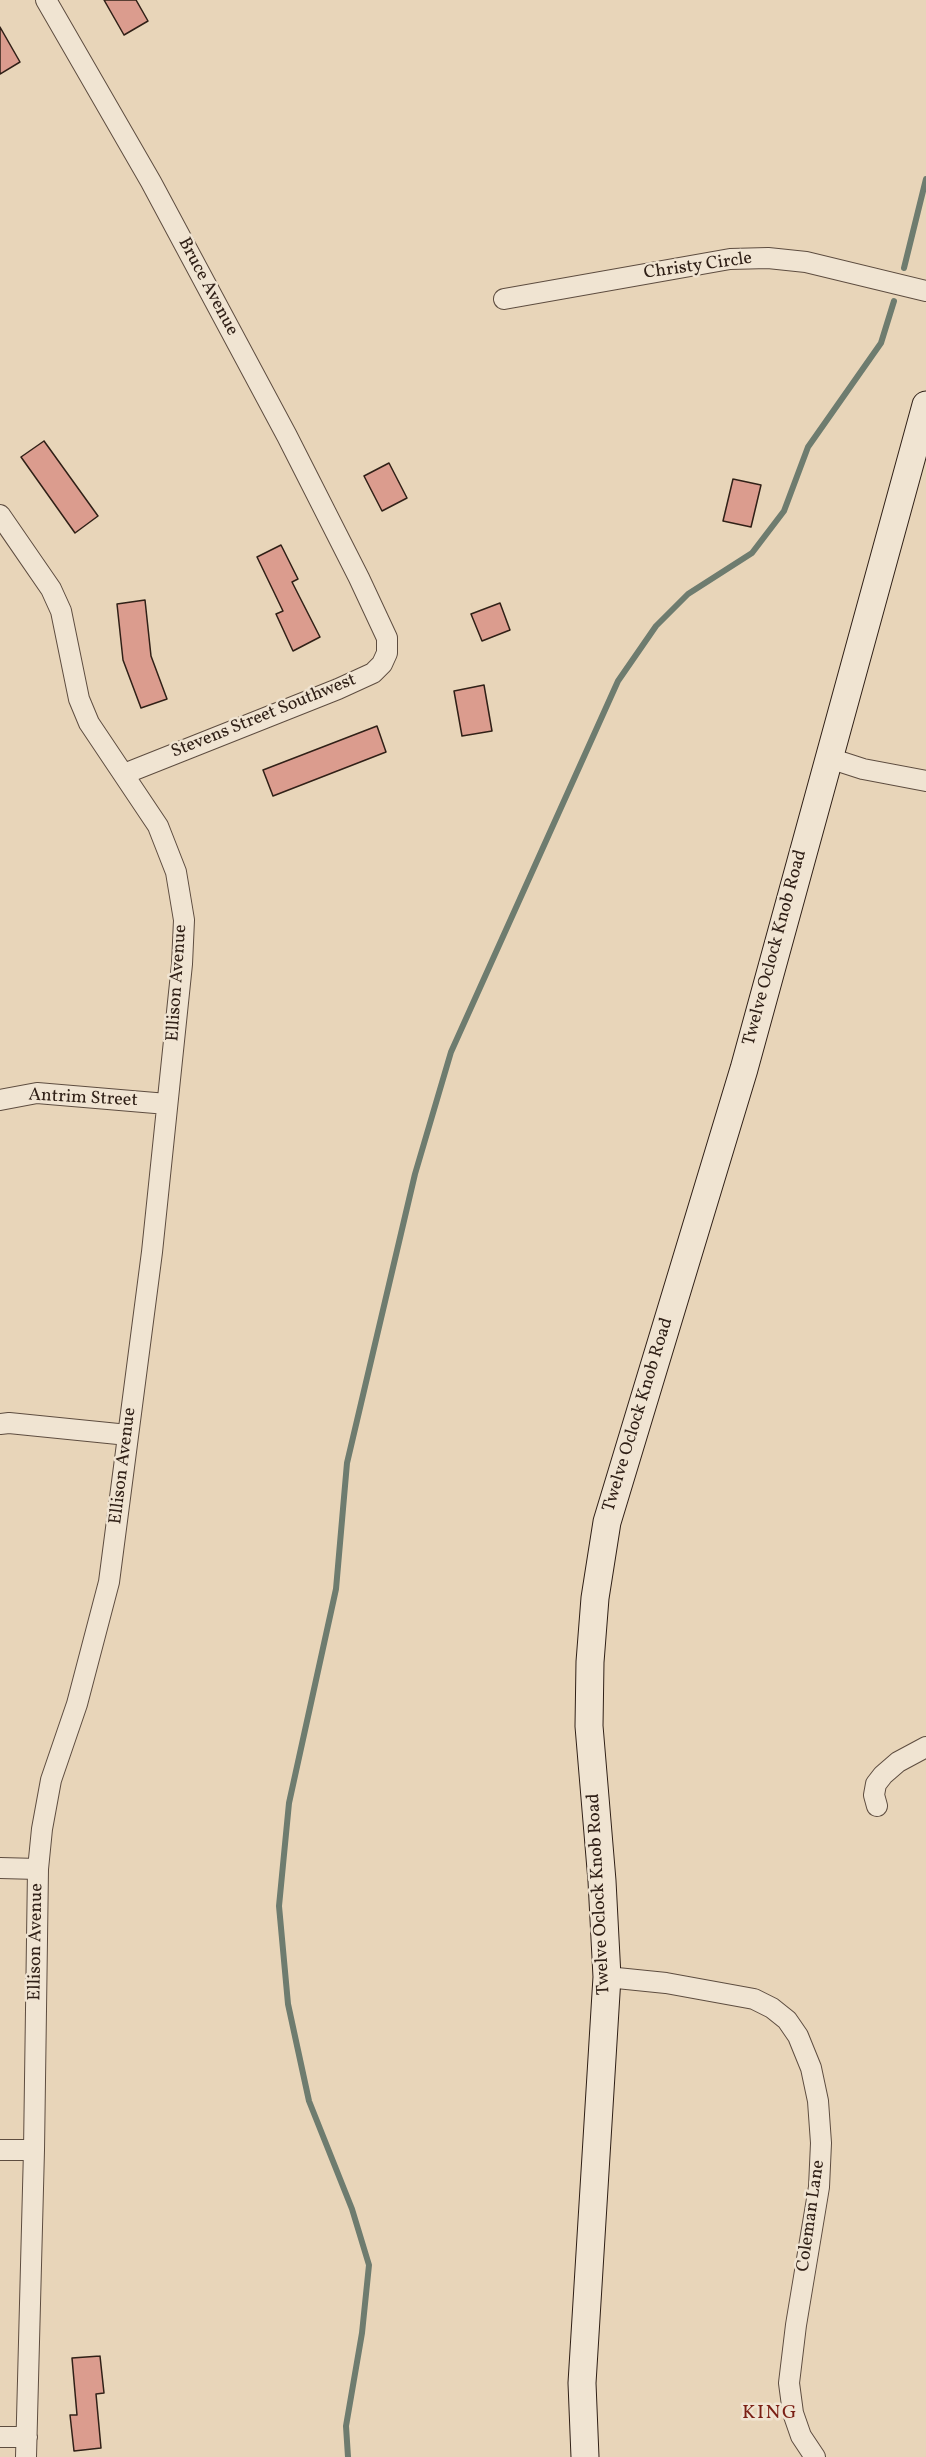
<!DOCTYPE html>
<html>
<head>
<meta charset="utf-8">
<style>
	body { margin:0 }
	canvas { display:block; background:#e8d5b9 }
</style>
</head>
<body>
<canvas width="926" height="2457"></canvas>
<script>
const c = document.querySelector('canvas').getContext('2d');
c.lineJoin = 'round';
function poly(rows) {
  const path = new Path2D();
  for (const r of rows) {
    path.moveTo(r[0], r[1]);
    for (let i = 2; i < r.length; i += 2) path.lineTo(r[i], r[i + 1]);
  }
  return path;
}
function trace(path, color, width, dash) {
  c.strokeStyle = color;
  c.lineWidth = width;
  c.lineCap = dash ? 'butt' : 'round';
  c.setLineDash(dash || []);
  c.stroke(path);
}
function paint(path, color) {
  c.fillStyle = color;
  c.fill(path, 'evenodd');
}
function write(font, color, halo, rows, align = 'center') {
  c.font = font + ' Vollkorn,serif';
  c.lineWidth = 5;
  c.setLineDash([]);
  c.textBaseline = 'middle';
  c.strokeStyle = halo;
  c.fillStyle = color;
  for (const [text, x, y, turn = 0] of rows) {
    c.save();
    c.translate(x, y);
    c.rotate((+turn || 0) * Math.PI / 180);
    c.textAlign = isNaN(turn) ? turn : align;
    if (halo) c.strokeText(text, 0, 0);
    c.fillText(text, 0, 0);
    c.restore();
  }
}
trace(poly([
	[904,268,926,179],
	[348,2457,346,2426,362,2333,369,2265,352,2209,309,2101,288,2004,279,1906,289,1803,336,1589,347,1463,415,1174,451,1052,618,681,656,626,688,594,752,553,784,511,808,447,881,343,894,301]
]), '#6e7c6f', 6);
const building = poly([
	[104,0,136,0,148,21,124,35,104,0],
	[0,27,20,62,0,74,0,27],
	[44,441,98,516,75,533,21,457,44,441],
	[389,463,407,498,382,511,364,476,389,463],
	[733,479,761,485,751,527,723,521,733,479],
	[281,545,298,579,292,582,320,637,293,651,276,614,283,611,257,557,281,545],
	[145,600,151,656,167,699,141,708,123,660,117,604,145,600],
	[500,603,510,630,482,641,471,614,500,603],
	[484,685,492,731,462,736,454,691,484,685],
	[377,726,386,752,273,796,263,770,377,726],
	[100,2356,104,2393,96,2394,101,2448,74,2451,70,2415,77,2415,72,2358,100,2356]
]);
paint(building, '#db9c8e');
trace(building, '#302017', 1.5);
const street = poly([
	[46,0,151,182,287,436,359,578,387,638,387,653,382,664,373,673,338,689,124,774],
	[504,299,730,259,768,258,806,262,926,291],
	[0,515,51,589,61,611,79,699,89,723,158,826,176,872,184,920,182,964,152,1252,109,1582,77,1704,51,1780,42,1829,38,1869,34,2150,26,2457],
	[829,758,863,769,926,781],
	[0,1100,37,1093,167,1104],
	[0,1424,9,1423,128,1435],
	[877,1806,874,1795,876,1784,883,1775,898,1762,926,1747],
	[0,1868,38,1869],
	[607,1977,666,1983,754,1999,772,2008,787,2020,798,2036,811,2068,818,2101,821,2143,819,2187,796,2325,789,2383,793,2413,801,2436,815,2457],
	[0,2150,34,2150],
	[0,2437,27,2437]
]);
const secondary = poly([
	[585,2457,582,2383,607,1977,602,1881,589,1726,590,1662,595,1598,607,1522,744,1069,926,405]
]);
trace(street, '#5e4d40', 22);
trace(secondary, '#302017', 29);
trace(street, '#f0e4d2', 20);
trace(secondary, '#f0e4d2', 27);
write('18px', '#302017', '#f0e4d2', [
	["Christy Circle",698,267,-8],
	["Bruce Avenue",207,287,62],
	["Stevens Street Southwest",264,717,-22],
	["Twelve Oclock Knob Road",776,948,-75],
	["Ellison Avenue",178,983,-86],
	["Antrim Street",83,1099,3],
	["Twelve Oclock Knob Road",639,1415,-73],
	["Ellison Avenue",124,1466,-83],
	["Twelve Oclock Knob Road",600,1894,-93],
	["Ellison Avenue",37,1942,-89],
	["Coleman Lane",812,2216,-82]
]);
c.letterSpacing = '1.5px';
write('20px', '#7a1f14', '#f0e4d2', [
	["KING",770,2414]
]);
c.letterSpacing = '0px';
</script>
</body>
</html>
